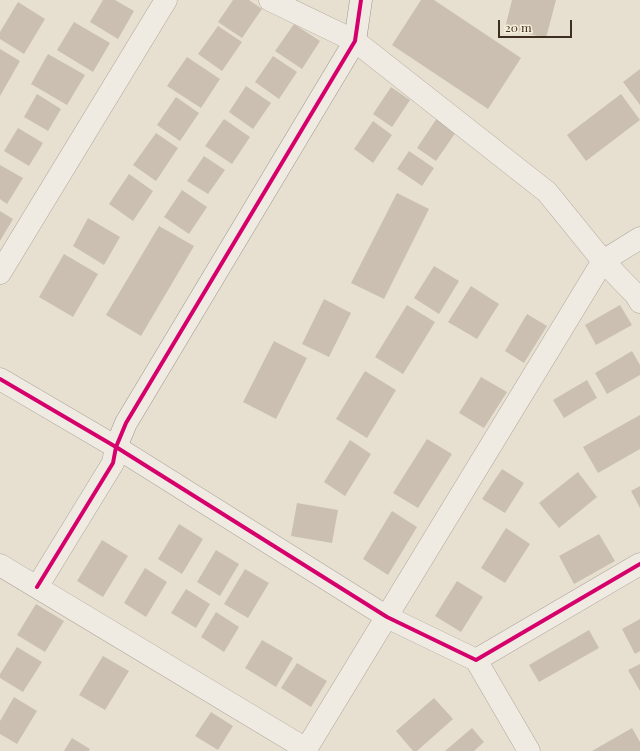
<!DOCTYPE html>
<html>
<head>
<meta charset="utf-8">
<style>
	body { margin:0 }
	#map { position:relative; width:640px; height:751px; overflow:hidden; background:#e7e0d1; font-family:"Playfair Display",serif }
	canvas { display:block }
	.scale { position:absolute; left:498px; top:20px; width:74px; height:18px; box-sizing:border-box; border:2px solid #3d2e20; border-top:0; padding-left:5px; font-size:12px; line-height:14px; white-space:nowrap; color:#3d2e20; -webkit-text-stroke:3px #f7eed8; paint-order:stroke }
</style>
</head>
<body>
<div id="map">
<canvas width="640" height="751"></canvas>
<div class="scale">20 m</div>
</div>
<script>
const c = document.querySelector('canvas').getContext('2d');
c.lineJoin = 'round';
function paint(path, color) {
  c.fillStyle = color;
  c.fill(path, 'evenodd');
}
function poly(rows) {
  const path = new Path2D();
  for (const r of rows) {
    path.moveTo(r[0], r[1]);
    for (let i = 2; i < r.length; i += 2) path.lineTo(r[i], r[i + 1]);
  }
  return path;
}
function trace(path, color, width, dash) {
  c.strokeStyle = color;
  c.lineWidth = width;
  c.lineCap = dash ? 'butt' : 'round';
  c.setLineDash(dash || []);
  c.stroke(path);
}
paint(poly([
	[103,0,115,0,134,11,118,39,90,22],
	[233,0,249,0,262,9,242,38,218,22],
	[421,0,434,0,521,58,488,109,392,45],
	[512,0,556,0,546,38,505,28],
	[18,2,45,19,24,54,0,39,0,32],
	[74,22,110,43,93,72,57,50],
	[294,24,320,41,302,69,275,51],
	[218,26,242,42,222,71,198,54],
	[0,49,20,61,0,96],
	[48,54,85,75,67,105,31,84],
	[273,56,297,72,279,99,255,82],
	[187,57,220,79,201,108,167,86],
	[640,69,640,105,623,82],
	[246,86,271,103,253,129,229,112],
	[391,87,410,100,392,127,373,114],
	[37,94,61,109,48,131,24,117],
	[621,94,640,120,586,161,567,135],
	[176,97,199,113,180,141,157,125],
	[437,118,456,132,436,161,417,148],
	[224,119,250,137,232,164,205,146],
	[373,121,392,135,373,163,354,149],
	[18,128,43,143,29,166,4,151],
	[156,133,178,148,156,181,133,165],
	[409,151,434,168,422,186,397,169],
	[204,156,225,170,208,194,187,181],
	[0,165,23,178,7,204,0,199],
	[129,174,153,191,133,221,109,204],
	[182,190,207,207,189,234,164,217],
	[397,193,429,209,384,299,351,283],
	[0,211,13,219,0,241],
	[88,218,120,237,104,265,73,246],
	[159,226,194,246,141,336,106,315],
	[64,254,98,274,73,317,39,297],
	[434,266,459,281,439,314,414,298],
	[471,286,499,304,477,339,448,322],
	[324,299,351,313,329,357,302,344],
	[407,305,435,322,403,374,375,357],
	[620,305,632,325,596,345,585,325],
	[527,314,547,326,524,363,505,351],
	[274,341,307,358,276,419,243,402],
	[632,351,640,365,640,375,607,394,595,373],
	[365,371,396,390,367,438,336,419],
	[481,377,507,392,484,428,459,413],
	[587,380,597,398,564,418,553,400],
	[640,415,640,449,598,473,583,447],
	[427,439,452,454,418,508,393,493],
	[350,440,371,454,345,496,324,482],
	[502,469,524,483,505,513,482,499],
	[578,472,597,497,559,528,539,503],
	[640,486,640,508,631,491],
	[297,503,338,510,332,543,291,536],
	[392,511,417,527,388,575,363,559],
	[179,524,203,539,182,574,158,559],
	[506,528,530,544,505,583,481,568],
	[599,534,615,561,574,584,559,556],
	[102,540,128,556,103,597,77,581],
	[216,550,239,564,220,596,197,582],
	[145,568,167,582,146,617,124,603],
	[245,569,269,583,248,618,224,604],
	[457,581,483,597,461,632,435,616],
	[186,589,210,604,196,628,171,613],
	[36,604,64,621,45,652,17,635],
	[216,612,239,627,224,652,201,637],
	[640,619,640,651,635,654,622,629],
	[589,630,599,648,539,682,529,665],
	[262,640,293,658,276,687,245,668],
	[17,647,42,662,23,692,0,678,0,674],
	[103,656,129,671,105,710,79,695],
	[297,663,327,681,311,707,281,688],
	[640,664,640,691,628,670],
	[14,697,37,711,17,744,0,734,0,721],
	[434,698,453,719,417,751,413,751,396,731],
	[211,712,233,726,218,750,195,736],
	[472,728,484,742,474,751,445,751],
	[632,728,640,742,640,751,592,751],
	[72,738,90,749,89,751,64,751]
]), '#cbbfb2');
const street = poly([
	[270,0,355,41,547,192,603,261,635,294,640,302],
	[0,273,166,0],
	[0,379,116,447,387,617,476,660,640,564],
	[0,565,306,749],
	[37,587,113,463,116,447],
	[476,660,529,751],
	[305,751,603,261,640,238]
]);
const secondary = poly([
	[116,447,126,423,355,41,361,0]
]);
trace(street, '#ada599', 23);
trace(secondary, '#9c958a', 23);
trace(street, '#efebe3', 22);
trace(secondary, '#efebe3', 22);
trace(poly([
	[0,379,116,447,387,617,476,660,640,564],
	[37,587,113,463,116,447,126,423,355,41,361,0]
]), '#d6006c', 4);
</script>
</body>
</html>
